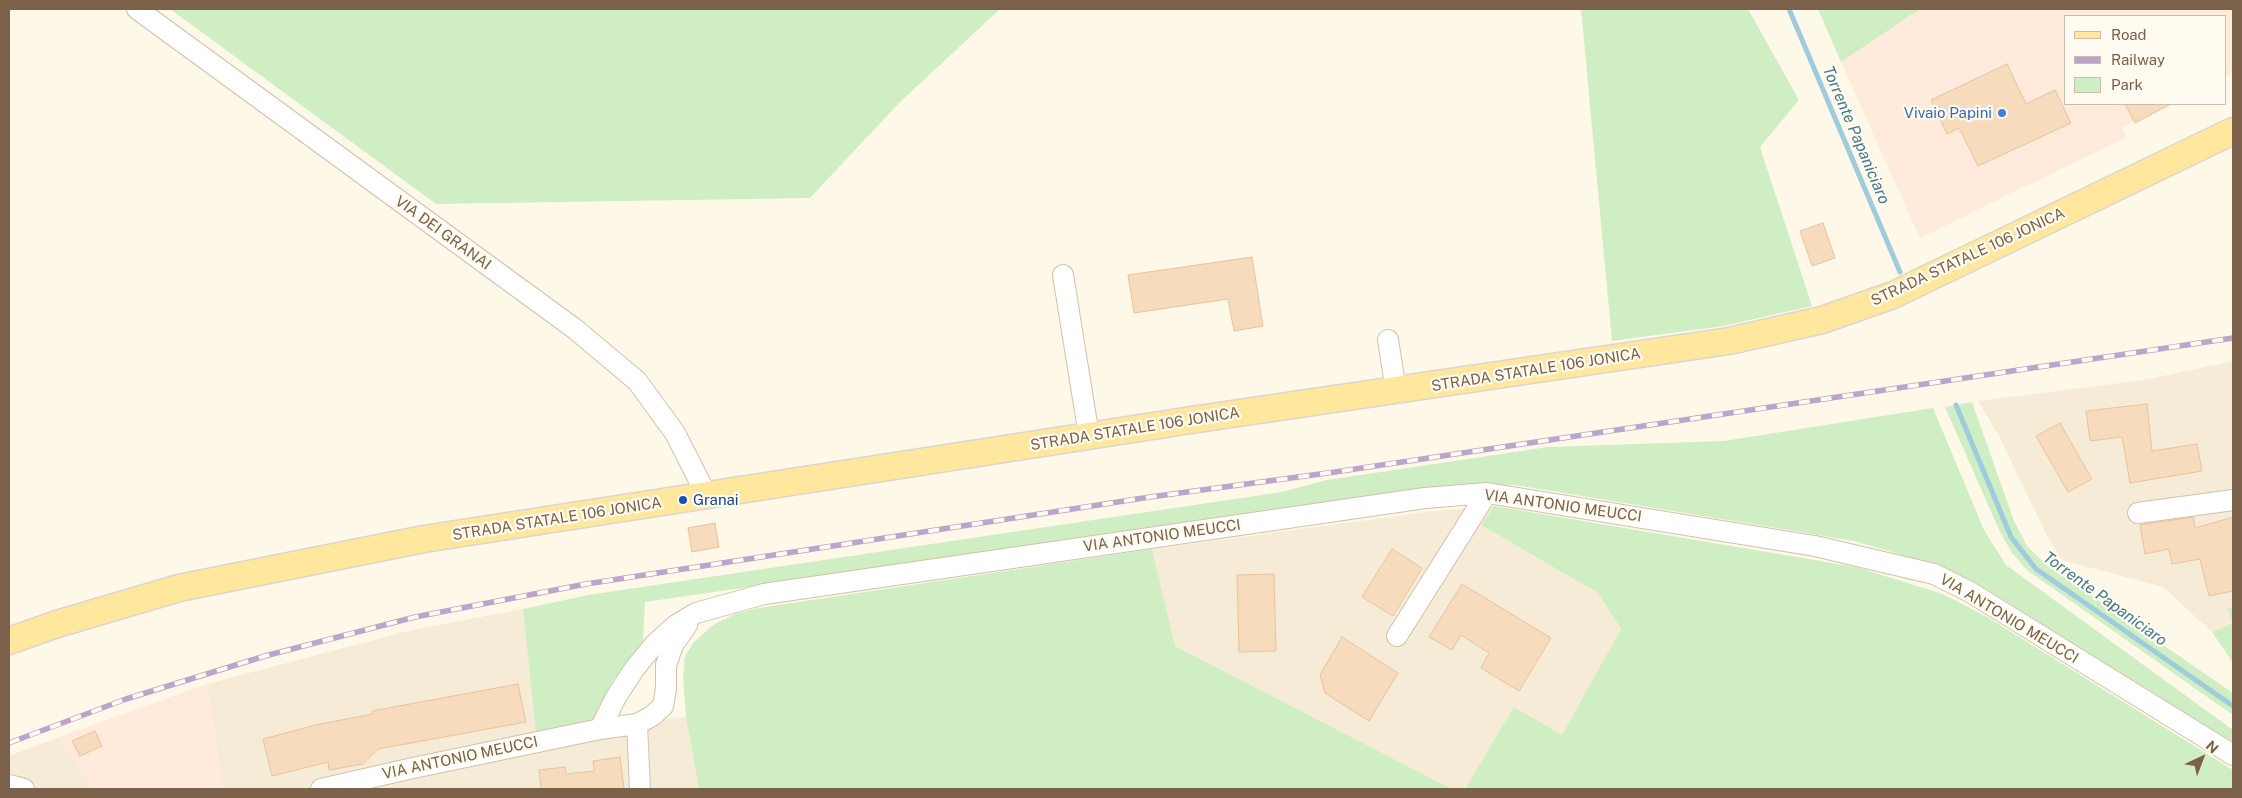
<!DOCTYPE html>
<html>
<head>
<meta charset="utf-8">
<style>
	body { margin:0 }
	#map { position:relative; width:2242px; height:798px; overflow:hidden; background:#fef8e8; font-family:"Public Sans",sans-serif }
	canvas { display:block }
	.frame { position:absolute; inset:0; border:10px solid #7b6149; pointer-events:none }
	.legend { position:absolute; left:2064px; top:15px; width:162px; height:90px; box-sizing:border-box; background:#fffbf0; border:1px solid #cabdad; margin:0; padding:6px 9px; list-style:none; font-size:15px; color:#7b6149 }
	.legend li { display:flex; align-items:center; gap:10px; height:25px }
	.legend b { width:25px; border:1px solid #cabdad }
	.north { position:absolute; left:2177px; top:733px; width:50px; height:50px; -webkit-text-stroke:4px #fffbf0; paint-order:stroke; rotate:43deg; font-size:14px; font-weight:700; line-height:20px; text-align:center; color:#7b6149 }
	.north::after { content:''; display:block; margin:auto; width:18px; height:22px; background:#7b6149; clip-path:polygon(50% 0,100% 100%,50% 72%,0 100%) }
</style>
</head>
<body>
<div id="map">
<canvas width="2242" height="798"></canvas>
<div class="frame"></div>
<ul class="legend">
<li><b style="height:6px;background:#ffe79e"></b>Road</li>
<li><b style="height:6px;background:#bda4ca"></b>Railway</li>
<li><b style="height:14px;background:#d0eec4"></b>Park</li>
</ul>
<div class="north">N</div>
</div>
<script>
const c = document.querySelector('canvas').getContext('2d');
c.lineJoin = 'round';
function paint(path, color) {
  c.fillStyle = color;
  c.fill(path, 'evenodd');
}
function poly(rows) {
  const path = new Path2D();
  for (const r of rows) {
    path.moveTo(r[0], r[1]);
    for (let i = 2; i < r.length; i += 2) path.lineTo(r[i], r[i + 1]);
  }
  return path;
}
function trace(path, color, width, dash) {
  c.strokeStyle = color;
  c.lineWidth = width;
  c.lineCap = dash ? 'butt' : 'round';
  c.setLineDash(dash || []);
  c.stroke(path);
}
function write(font, color, halo, rows, align = 'center') {
  c.font = font + ' "Public Sans",sans-serif';
  c.lineWidth = 4.5;
  c.setLineDash([]);
  c.textBaseline = 'middle';
  c.strokeStyle = halo;
  c.fillStyle = color;
  for (const [text, x, y, turn = 0] of rows) {
    c.save();
    c.translate(x, y);
    c.rotate((+turn || 0) * Math.PI / 180);
    c.textAlign = isNaN(turn) ? turn : align;
    if (halo) c.strokeText(text, 0, 0);
    c.fillText(text, 0, 0);
    c.restore();
  }
}
paint(poly([
	[2233,361,2233,606,2227,609,2233,623,2212,632,2163,587,2062,560,2047,536,1998,434,1978,401,2144,380],
	[1494,506,1481,525,1598,593,1621,629,1562,736,1514,708,1465,789,1452,789,1175,646,1152,549,1442,510],
	[523,609,536,735,589,725,686,717,699,789,223,789,207,684,412,630],
	[59,737,94,789,9,789,9,756]
]), '#f6ebd6');
paint(poly([
	[1920,9,2233,9,2233,72,2226,76,2226,16,2066,16,2066,104,2171,104,2122,127,2126,137,1920,238,1841,62],
	[207,684,223,789,94,789,59,737]
]), '#ffeadb');
paint(poly([
	[170,9,1000,9,899,103,810,198,436,204],
	[1581,9,1748,9,1799,100,1760,147,1812,306,1723,326,1612,341],
	[1818,9,1920,9,1841,62],
	[1972,402,2014,521,2027,546,2045,564,2233,693,2233,715,2028,571,2012,553,2000,532,1945,407],
	[1933,408,1984,530,2006,565,2233,730,2233,744,1994,594,1962,577,1922,561,1858,542,1801,532,1515,485,1482,484,1451,485,645,602,643,641,613,680,594,722,536,735,523,609,588,595,1282,492,1327,480,1548,447,1724,441],
	[1494,506,1856,567,1943,594,1987,617,2233,770,2233,789,1465,789,1514,707,1562,735,1621,629,1598,593,1481,525],
	[1152,549,1175,646,1452,789,699,789,686,717,683,677,685,656,693,643,713,625,735,614,758,608],
	[2233,606,2233,663,2212,632,2233,623,2227,609]
]), '#d0eec4');
trace(poly([
	[1789,9,1900,272],
	[1956,405,2011,537,2036,569,2233,706]
]), '#9fccdd', 5);
const building = poly([
	[2007,64,2026,104,2055,90,2071,123,1978,166,1959,128,1947,134,1931,100,2007,64],
	[2125,104,2171,104,2135,123,2125,104],
	[1823,223,1835,258,1812,266,1800,231,1823,223],
	[1252,257,1263,326,1234,331,1228,299,1134,313,1128,275,1252,257],
	[2147,404,2152,451,2197,444,2202,471,2130,483,2122,437,2090,441,2086,411,2147,404],
	[2060,423,2092,479,2068,492,2036,436,2060,423],
	[2193,517,2195,528,2233,517,2233,591,2209,596,2200,559,2172,564,2169,549,2145,554,2140,525,2193,517],
	[715,523,719,547,692,552,688,528,715,523],
	[1392,549,1422,568,1393,616,1362,597,1392,549],
	[1274,574,1276,651,1239,652,1237,575,1274,574],
	[1462,584,1551,638,1519,691,1481,668,1489,653,1461,635,1452,650,1429,637,1462,584],
	[1342,637,1398,673,1369,721,1325,693,1320,675,1342,637],
	[518,684,526,722,378,749,363,764,329,770,328,762,272,776,263,739,320,724,373,714,372,711,518,684],
	[95,731,102,746,80,756,72,741,95,731],
	[620,757,624,789,541,789,539,770,565,767,566,774,594,771,593,761,620,757]
]);
paint(building, '#f6dbbd');
trace(building, '#eac39c', 1);
const minor = poly([
	[137,9,575,329,637,381,675,433,707,496],
	[1063,275,1089,436],
	[1388,340,1396,391],
	[2138,513,2233,500],
	[1397,636,1487,493],
	[637,724,640,789],
	[600,729,616,697,635,668,654,645,676,625,696,613,764,594,1425,498,1487,493,1815,546,1934,574,1970,592,2233,755],
	[9,785,24,789],
	[321,789,413,768,600,729,637,724,652,716,663,706,666,689,666,665,673,645,687,625]
]);
const major = poly([
	[9,641,57,624,179,588,424,539,1198,419,1729,341,1822,320,1893,295,2233,131]
]);
trace(minor, '#d2c1ac', 22);
trace(major, '#ddd6d0', 29);
trace(minor, '#fff', 20);
trace(major, '#ffe79e', 26);
const rail = poly([
	[9,743,126,699,265,656,415,617,586,584,1150,497,1335,472,2233,338]
]);
trace(rail, '#bda4ca', 5.5);
trace(rail, '#fffbf0', 4, [11]);
for (const [x, y, r, color] of [
	[2002,113,5,"#3f7fe0"],
	[683,500,5,"#1a4fb4"]
]) {
  const dot = new Path2D();
  dot.arc(x, y, r, 0, 2 * Math.PI);
  c.fillStyle = color;
  c.fill(dot);
  trace(dot, '#fffbf0', 2);
}
write('15px', '#366cbe', '#fffbf0', [
	["Vivaio Papini",1992,113]
], 'right');
write('15px', '#7b6149', '#fffbf0', [
	["VIA DEI GRANAI",443,233,36],
	["STRADA STATALE 106 JONICA",1968,257,-25],
	["STRADA STATALE 106 JONICA",1536,370,-9],
	["STRADA STATALE 106 JONICA",1135,429,-9],
	["VIA ANTONIO MEUCCI",1563,506,8],
	["STRADA STATALE 106 JONICA",557,519,-9],
	["VIA ANTONIO MEUCCI",1162,536,-8],
	["VIA ANTONIO MEUCCI",2009,619,31],
	["VIA ANTONIO MEUCCI",460,758,-12]
]);
write('15px', '#164399', '#fffbf0', [
	["Granai",693,500]
], 'left');
write('italic 16px', '#417990', '#fffbf0', [
	["Torrente Papaniciaro",1856,135,67],
	["Torrente Papaniciaro",2105,599,36]
]);
</script>
</body>
</html>
